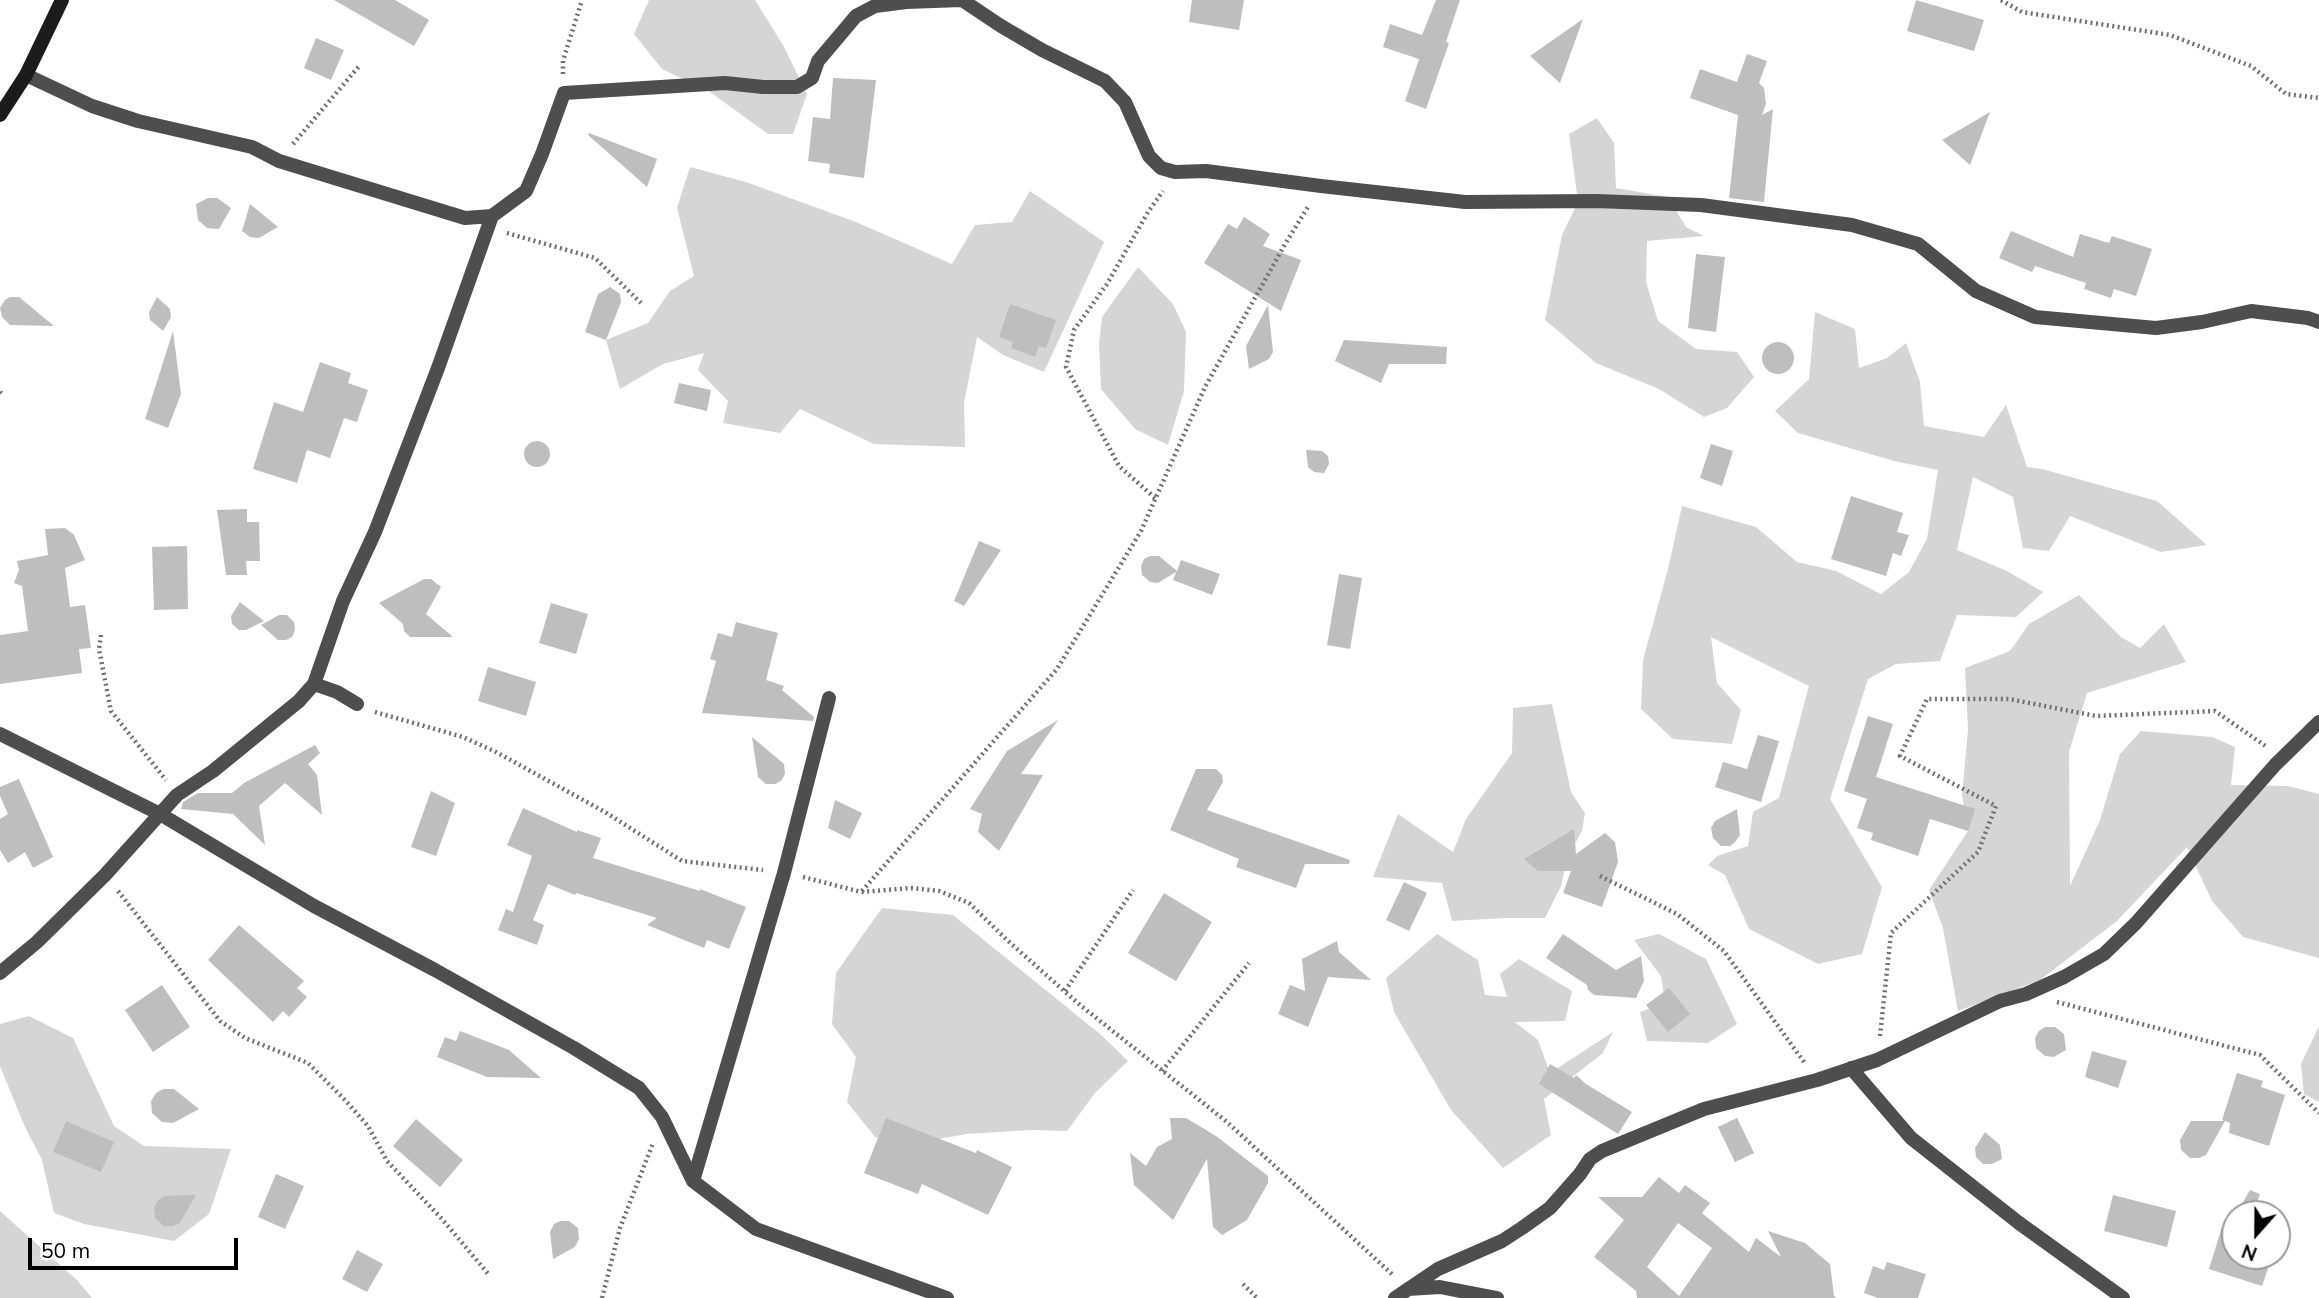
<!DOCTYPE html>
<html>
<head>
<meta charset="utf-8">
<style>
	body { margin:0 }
	#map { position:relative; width:2319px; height:1298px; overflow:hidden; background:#fff; font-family:Mulish,sans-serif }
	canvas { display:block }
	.north { position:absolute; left:2221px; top:1200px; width:70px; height:70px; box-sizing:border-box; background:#fff; border:2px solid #999; border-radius:50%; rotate:201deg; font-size:19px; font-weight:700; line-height:28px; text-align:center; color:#000 }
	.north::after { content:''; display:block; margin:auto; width:24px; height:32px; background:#000; clip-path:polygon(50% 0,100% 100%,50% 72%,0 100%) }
	.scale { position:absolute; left:28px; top:1238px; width:210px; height:32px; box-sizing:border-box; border:4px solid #000; border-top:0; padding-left:9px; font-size:21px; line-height:24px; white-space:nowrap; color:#000; -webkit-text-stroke:5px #fff; paint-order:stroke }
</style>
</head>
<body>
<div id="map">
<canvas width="2319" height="1298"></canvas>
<div class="north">N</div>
<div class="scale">50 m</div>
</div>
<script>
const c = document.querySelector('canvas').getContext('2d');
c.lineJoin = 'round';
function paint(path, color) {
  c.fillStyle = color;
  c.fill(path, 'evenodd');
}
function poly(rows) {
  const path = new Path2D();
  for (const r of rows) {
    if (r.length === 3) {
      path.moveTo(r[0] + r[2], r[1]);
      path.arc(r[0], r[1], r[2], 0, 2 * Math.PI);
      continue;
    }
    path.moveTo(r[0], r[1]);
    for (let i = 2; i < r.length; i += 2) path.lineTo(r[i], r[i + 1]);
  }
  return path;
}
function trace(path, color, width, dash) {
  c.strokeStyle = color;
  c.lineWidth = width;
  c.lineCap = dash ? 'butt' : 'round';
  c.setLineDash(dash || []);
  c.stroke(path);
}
paint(poly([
	[649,0,755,0,783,45,807,94,793,134,768,134,710,92,662,69,634,34],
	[1597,118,1614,143,1616,188,1668,197,1686,227,1704,236,1647,241,1646,282,1658,321,1696,349,1737,352,1754,377,1727,408,1704,417,1659,389,1596,363,1545,320,1562,235,1578,202,1569,134],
	[690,167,746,182,856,222,952,264,975,225,1012,222,1030,191,1104,242,1044,372,1003,355,977,337,964,403,965,447,874,444,800,409,780,433,723,423,728,401,698,370,704,353,663,364,620,389,606,340,648,323,670,291,694,276,677,208],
	[1138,267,1173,304,1186,332,1184,391,1168,445,1135,429,1101,389,1099,343,1102,317],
	[1815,312,1855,329,1859,368,1887,358,1906,343,1920,382,1924,426,1984,437,2006,405,2027,467,2042,469,2157,501,2207,545,2161,552,2070,516,2049,551,2023,548,2013,497,1973,477,1957,550,2007,571,2043,592,2016,617,1957,615,1940,661,1896,664,1868,679,1830,799,1882,887,1862,954,1818,964,1749,929,1725,875,1708,865,1717,856,1748,846,1753,812,1779,798,1809,686,1711,637,1717,683,1741,710,1732,744,1673,739,1641,709,1643,660,1668,569,1682,506,1756,527,1797,562,1836,571,1881,594,1909,572,1927,539,1938,470,1894,461,1798,433,1775,411,1809,379],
	[2079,595,2121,637,2140,648,2164,624,2186,662,2087,693,2069,752,2070,886,2100,820,2120,754,2141,731,2212,737,2235,747,2231,785,2288,786,2319,794,2319,958,2243,937,2212,901,2187,847,2117,921,2040,980,1958,1011,1943,928,1929,890,1968,831,1962,795,1968,730,1965,668,2010,651,2029,624],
	[1552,704,1571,792,1585,813,1582,831,1567,858,1561,886,1545,918,1505,918,1452,921,1442,883,1373,877,1398,814,1453,852,1466,819,1512,753,1513,708],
	[882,908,953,915,1100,1034,1128,1061,1095,1093,1067,1131,1032,1130,966,1134,912,1144,875,1137,847,1102,856,1057,832,1024,836,973],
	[1437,934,1478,960,1485,995,1507,997,1500,974,1519,959,1572,991,1565,1021,1515,1022,1538,1040,1550,1073,1613,1032,1603,1053,1544,1099,1551,1135,1503,1168,1451,1110,1394,1012,1386,978],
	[1659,934,1706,959,1737,1024,1708,1043,1647,1041,1640,1012,1665,1003,1661,976,1634,940],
	[29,1016,73,1038,114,1126,144,1146,231,1149,209,1214,174,1241,84,1224,54,1213,42,1160,24,1125,0,1066,0,1024],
	[2319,1026,2319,1102,2304,1094,2301,1064],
	[0,1211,77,1280,92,1298,0,1298]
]), '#d5d5d5');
paint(poly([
	[334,0,395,0,429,20,414,46],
	[1192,0,1244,0,1239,30,1189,22],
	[1436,0,1460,0,1446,42,1449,43,1426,109,1405,101,1419,59,1383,47,1390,24,1422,35],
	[1916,0,1984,20,1974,51,1907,31],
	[1583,19,1560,83,1530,56],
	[316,38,344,50,331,80,304,68],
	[1747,54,1767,61,1759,83,1764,88,1766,104,1762,115,1773,109,1764,202,1729,198,1738,115,1690,98,1700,69,1737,82],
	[833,78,876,80,864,178,829,173,830,164,808,161,813,117,830,119],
	[1990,112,1970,165,1942,140],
	[589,133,657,159,647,187,588,135],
	[208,198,217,198,231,208,219,229,207,228,198,220,196,204],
	[250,204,278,227,259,238,250,237,242,231],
	[1244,217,1270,234,1263,246,1301,260,1281,311,1204,263,1228,224,1237,229],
	[2011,231,2073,257,2080,234,2109,243,2112,236,2152,249,2136,296,2114,289,2111,298,2084,289,2086,283,2035,266,2032,272,1999,258],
	[1696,254,1725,257,1716,332,1688,328],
	[610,287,620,294,621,302,606,340,585,332,598,294],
	[10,297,19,297,54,326,10,325,2,317,0,308,5,300],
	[157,297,170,309,171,317,163,331,150,320,149,312],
	[1010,304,1056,320,1046,348,1039,346,1035,357,1011,348,1013,342,999,337],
	[1268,305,1273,352,1269,359,1249,369,1246,346],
	[173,331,181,394,168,428,145,419],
	[1344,340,1447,347,1446,364,1389,364,1381,383,1335,361],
	[1778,358,16],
	[320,362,351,373,348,383,368,390,357,422,344,418,330,458,307,450,297,483,253,469,274,402,303,412],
	[679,383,711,390,707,411,674,403],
	[537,454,13],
	[1711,444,1733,451,1722,486,1700,478],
	[1306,450,1322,451,1328,456,1329,464,1324,473,1314,472,1308,467],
	[1851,496,1903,513,1897,532,1909,535,1901,556,1893,553,1886,576,1831,559],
	[247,509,247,522,259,522,260,561,246,561,247,575,226,575,217,510],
	[65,528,74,535,85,560,65,568,70,607,85,605,91,648,79,649,82,673,0,684,0,635,28,631,22,586,14,583,19,570,17,561,48,555,45,529],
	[979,541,1001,550,964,606,954,601],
	[187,546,188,609,154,610,152,547],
	[1150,556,1159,556,1177,571,1181,560,1220,574,1212,595,1173,580,1176,572,1158,583,1150,582,1142,575,1141,566,1144,559],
	[1339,574,1362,578,1350,649,1327,645],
	[424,579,431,579,441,587,426,614,453,637,410,637,404,631,403,624,379,603],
	[240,602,264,621,246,630,239,630,232,624,231,616],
	[551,603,588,614,576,654,539,643],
	[279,615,287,615,294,622,295,630,292,637,286,640,278,640,261,625],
	[736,622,778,633,766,680,784,686,782,690,814,717,813,721,702,713,716,661,710,659,718,633,732,637],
	[488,667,536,682,526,716,478,701],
	[1868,716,1893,724,1876,777,1975,809,1968,831,1930,819,1918,856,1871,840,1873,833,1857,828,1867,799,1844,791],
	[1058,720,1021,774,1043,775,999,851,978,832,982,814,970,809,1007,751],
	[1758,735,1779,741,1761,802,1715,787,1723,762,1747,769],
	[752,737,784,764,785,774,781,781,775,784,766,784,758,777],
	[315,745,320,753,308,764,317,775,322,815,285,783,259,806,265,845,233,814,181,809,183,802,198,793,232,793,244,783],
	[1196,769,1216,769,1222,775,1223,782,1207,810,1350,860,1349,864,1305,864,1296,888,1236,867,1239,859,1170,830],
	[19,779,53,857,33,868,25,852,8,863,0,850,0,819,8,814,0,796,0,787],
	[431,791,455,803,436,856,411,847],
	[835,800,862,813,850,839,828,828],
	[523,808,577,832,577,830,601,838,593,858,700,891,700,889,746,907,729,949,707,940,704,948,647,925,657,918,576,893,575,895,548,884,533,920,544,925,537,945,498,930,506,909,513,912,532,856,507,845],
	[1737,809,1740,835,1735,842,1730,846,1721,846,1713,838,1711,828,1715,821],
	[1574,829,1576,854,1605,833,1615,842,1618,862,1602,907,1563,893,1571,871,1538,871,1524,859],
	[1404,882,1427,893,1409,931,1386,920],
	[1164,893,1212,922,1176,981,1128,953],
	[239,925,304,981,297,988,307,997,289,1017,283,1011,273,1022,208,960],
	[1563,934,1616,970,1641,956,1644,981,1636,998,1594,995,1588,990,1587,985,1546,958],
	[1337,941,1339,952,1371,980,1328,977,1308,1027,1278,1014,1290,985,1305,991,1302,959],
	[162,985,190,1027,153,1052,125,1010],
	[1669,988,1690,1014,1668,1032,1646,1005],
	[2045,1027,2055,1027,2064,1034,2066,1050,2054,1057,2045,1056,2036,1048,2035,1038,2039,1031],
	[460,1031,509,1050,541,1078,487,1077,437,1057,445,1037,456,1041],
	[2092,1051,2127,1061,2118,1088,2085,1077],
	[1550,1064,1574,1078,1576,1075,1586,1084,1632,1112,1618,1134,1539,1084],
	[2237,1073,2263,1081,2261,1087,2285,1095,2269,1146,2229,1133,2230,1123,2225,1121,2206,1155,2199,1158,2190,1158,2181,1150,2180,1140,2191,1121,2224,1121,2222,1120],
	[163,1089,174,1089,199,1109,173,1123,162,1122,152,1113,151,1101,156,1093],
	[886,1118,976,1153,977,1150,1012,1167,988,1215,922,1184,918,1194,864,1173],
	[1170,1118,1186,1118,1216,1136,1268,1176,1268,1183,1247,1220,1222,1235,1213,1227,1207,1159,1173,1220,1134,1185,1130,1153,1146,1166,1157,1147,1172,1139],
	[1737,1118,1754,1153,1735,1162,1718,1127],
	[416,1119,463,1160,440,1187,393,1146],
	[66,1121,114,1142,101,1172,53,1152],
	[1985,1132,2000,1145,2002,1159,1992,1164,1983,1164,1976,1157,1975,1148],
	[276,1174,304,1186,285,1229,258,1217],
	[1659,1177,1679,1193,1685,1185,1710,1203,1702,1213,1749,1252,1756,1238,1781,1257,1768,1231,1805,1243,1830,1264,1834,1296,1836,1298,1637,1298,1636,1291,1594,1257,1624,1220,1598,1197,1642,1197],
	[1678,1223,1712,1248,1679,1296,1647,1267],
	[2250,1190,2260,1194,2253,1214,2236,1214],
	[196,1195,180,1223,173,1226,164,1226,155,1218,154,1208,158,1200,164,1196],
	[2113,1195,2176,1211,2167,1247,2104,1231],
	[2235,1216,2235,1256,2248,1256,2270,1263,2262,1286,2209,1269,2222,1227,2228,1229],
	[560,1221,569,1221,578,1228,579,1239,575,1247,553,1259,550,1232,554,1224],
	[357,1250,383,1264,367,1292,342,1279],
	[1887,1262,1926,1274,1918,1298,1878,1298,1864,1293,1873,1266,1884,1270]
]), '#bebebe');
trace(poly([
	[2001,0,2022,12,2170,35,2251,66,2286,94,2319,98],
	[563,74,563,61,582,0],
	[293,144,360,65],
	[507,233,595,258,641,303],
	[0,392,2,394],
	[1155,498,1119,466,1066,367,1074,330,1107,284,1148,212,1163,191],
	[101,635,99,649,111,711,166,780],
	[375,712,463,737,496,752,605,812,682,861,763,870],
	[1600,876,1677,914,1724,951,1804,1062],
	[803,877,861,892,911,888,939,891,969,903,1007,940,1080,1005,1227,1122,1394,1276],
	[118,891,220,1021,245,1038,308,1063,345,1100,368,1126,387,1161,442,1219,490,1276],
	[862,891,1057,669,1141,531,1205,387,1284,246,1309,205],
	[1065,991,1133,890],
	[2057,1002,2260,1055,2319,1113],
	[1880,1036,1891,933,1978,852,1996,806,1900,756,1927,699,2009,699,2096,716,2215,711,2267,747],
	[1162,1071,1249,963],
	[1243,1284,1257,1298],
	[602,1298,620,1228,653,1143]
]), '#707070', 4.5, [2, 3.5]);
trace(poly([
	[26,75,92,106,138,121,252,147,279,161,465,218,492,216],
	[357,704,337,692,314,684,343,601,375,532,438,368,492,216,526,191,542,154,564,93,725,83,763,87,797,87,812,78,818,61,856,16,875,6,906,2,962,0,1001,26,1042,50,1105,81,1125,102,1149,156,1161,168,1175,172,1206,171,1321,186,1465,202,1596,201,1701,205,1852,225,1918,244,1976,291,2035,317,2156,328,2202,322,2251,311,2308,318,2319,322],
	[0,734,160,814,314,906,435,970,574,1048,639,1088,662,1117,693,1181,756,1229,947,1298],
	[0,973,37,942,105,875,177,795,213,771,299,701,314,684],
	[1851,1068,1911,1138,2019,1223,2123,1298],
	[693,1181,784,873,829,698],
	[1408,1289,1440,1287,1497,1298],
	[1395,1298,1438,1269,1502,1241,1522,1228,1550,1208,1580,1174,1590,1159,1602,1151,1704,1109,1817,1080,1877,1060,2000,1001,2026,994,2064,977,2104,954,2136,923,2275,765,2319,722]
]), '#4e4e4e', 14);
trace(poly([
	[0,115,26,75,62,0]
]), '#1b1b1b', 14);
</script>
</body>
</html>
